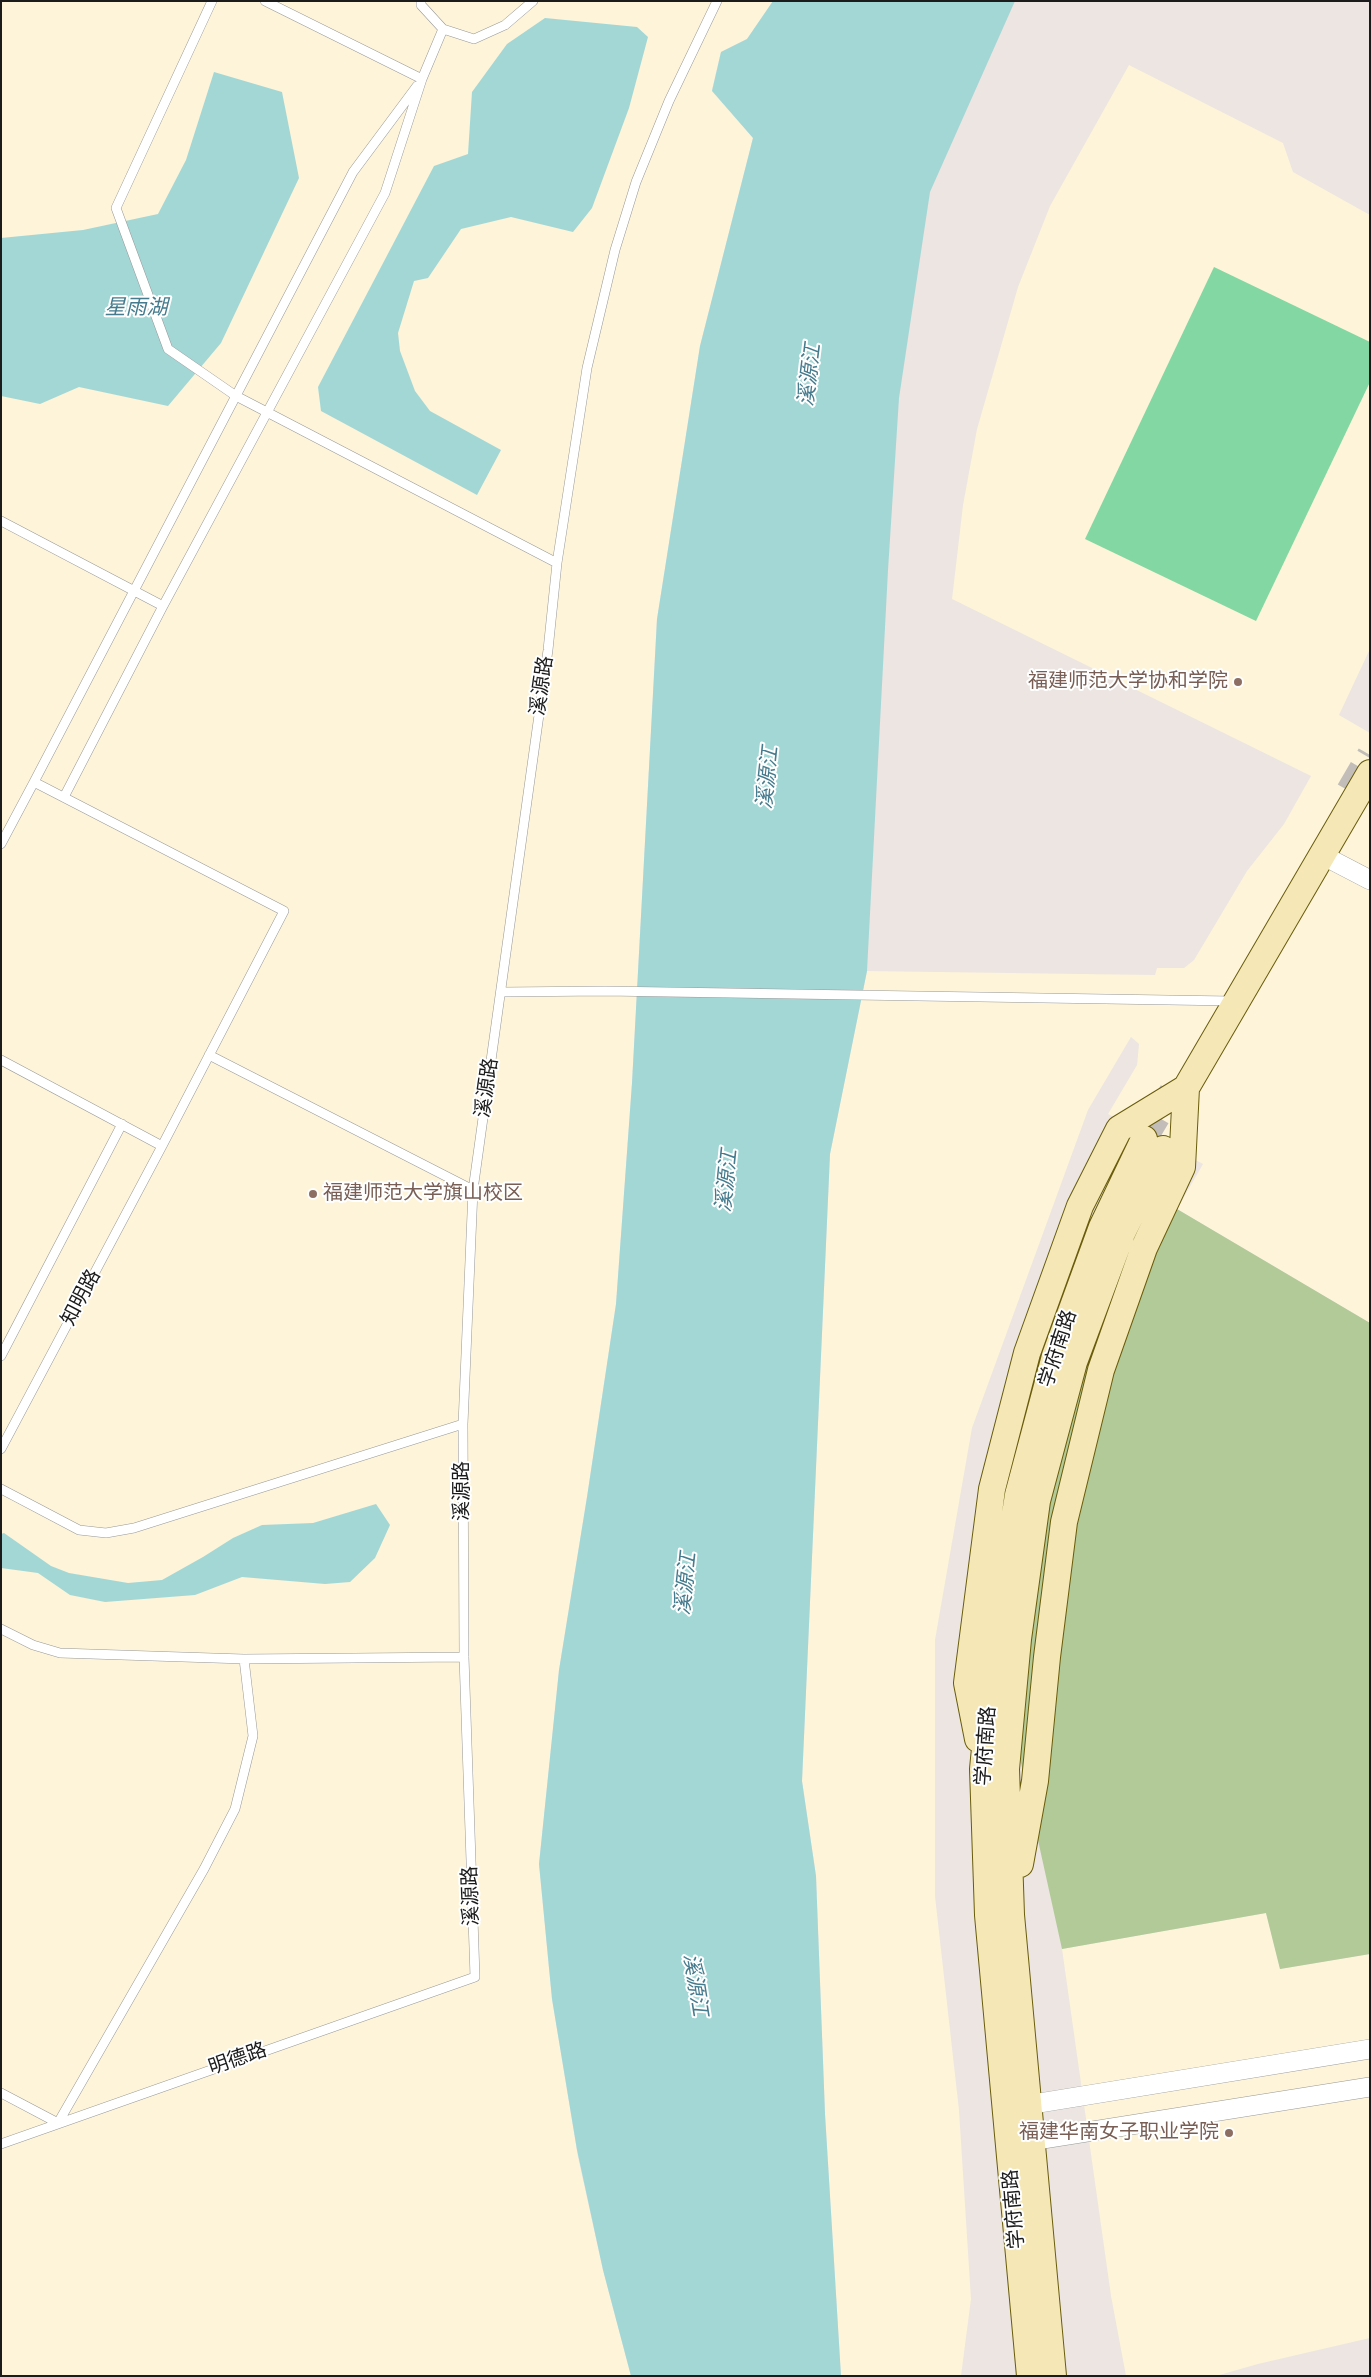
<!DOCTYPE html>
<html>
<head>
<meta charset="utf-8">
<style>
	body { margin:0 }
	#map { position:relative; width:1371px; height:2377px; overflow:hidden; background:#ece5e1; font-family:Jost,sans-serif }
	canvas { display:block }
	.frame { position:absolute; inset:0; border:2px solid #1b1b1b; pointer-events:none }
</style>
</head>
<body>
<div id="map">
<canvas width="1371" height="2377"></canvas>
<div class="frame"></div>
</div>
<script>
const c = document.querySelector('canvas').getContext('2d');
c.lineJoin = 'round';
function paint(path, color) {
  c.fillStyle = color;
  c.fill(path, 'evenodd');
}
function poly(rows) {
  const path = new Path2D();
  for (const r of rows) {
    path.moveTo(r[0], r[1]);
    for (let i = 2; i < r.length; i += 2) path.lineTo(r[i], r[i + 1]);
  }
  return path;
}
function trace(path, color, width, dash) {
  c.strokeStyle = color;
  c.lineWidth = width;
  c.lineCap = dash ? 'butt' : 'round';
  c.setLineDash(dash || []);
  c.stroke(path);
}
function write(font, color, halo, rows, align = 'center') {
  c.font = font + ' Jost,"Noto Sans SC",sans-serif';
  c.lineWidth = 4;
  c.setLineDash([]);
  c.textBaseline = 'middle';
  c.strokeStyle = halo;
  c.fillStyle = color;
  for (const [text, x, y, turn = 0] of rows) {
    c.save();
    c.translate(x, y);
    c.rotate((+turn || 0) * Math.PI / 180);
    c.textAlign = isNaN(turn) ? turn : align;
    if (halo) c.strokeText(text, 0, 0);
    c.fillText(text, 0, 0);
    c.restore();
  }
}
paint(poly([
	[1,1,773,1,747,39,721,52,712,90,753,138,700,346,657,619,632,1083,616,1304,587,1497,559,1670,539,1864,552,1999,578,2157,603,2270,631,2376,1,2376],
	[1129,65,1283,143,1293,172,1370,215,1370,649,1339,715,1370,733,1370,1323,1177,1209,1203,1164,1108,1114,1137,1065,1139,1044,1131,1037,1088,1110,972,1428,935,1640,935,1896,959,2110,971,2299,961,2376,841,2376,825,2114,816,1876,802,1781,830,1154,867,971,1155,975,1157,968,1184,968,1194,960,1247,871,1284,824,1311,776,952,599,963,505,977,429,1018,287,1050,206],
	[1266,1913,1280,1969,1370,1954,1370,2338,1258,2364,1216,2376,1126,2376,1111,2296,1062,1949]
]), '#fdf4d9');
paint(poly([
	[1177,1209,1370,1323,1370,1954,1280,1969,1266,1913,1062,1949,1017,1745,1040,1511,1104,1313]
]), '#b2c998');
paint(poly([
	[1214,267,1370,342,1370,382,1256,621,1085,539]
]), '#83d7a2');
paint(poly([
	[773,1,1015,1,930,192,899,398,888,570,867,971,830,1154,802,1781,816,1876,825,2114,841,2376,631,2376,603,2270,577,2150,552,1999,539,1864,559,1670,587,1497,616,1304,632,1083,657,619,700,346,753,138,712,91,721,52,747,39],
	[545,18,637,27,648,37,629,108,592,208,573,232,511,217,461,229,428,278,414,281,398,333,400,351,415,391,430,411,501,450,477,495,321,411,318,387,434,166,468,154,472,92,507,44],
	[214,72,282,92,299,178,221,343,168,406,79,387,40,404,1,396,1,238,83,230,158,214,186,160],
	[376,1504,390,1525,375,1558,350,1582,325,1584,242,1577,195,1595,105,1602,70,1595,38,1573,1,1568,1,1534,4,1533,51,1566,69,1573,128,1583,162,1580,203,1557,233,1538,262,1525,313,1523]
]), '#a3d7d6');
trace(poly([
	[1349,791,1370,755],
	[1144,1139,1172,1092]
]), '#c2bdb9', 26, [26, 13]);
const service = poly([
	[265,1,422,79],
	[421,1,421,5,443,29,474,39,505,25,533,1],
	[1,521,163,606],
	[557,563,587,368,615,250,636,182,669,101,717,1],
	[34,782,353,172,417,86],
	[64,797,163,606,385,193,422,79,443,29],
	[1,844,34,782,284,911,162,1146,1,1060],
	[502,992,605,991,1231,1001],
	[209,1055,473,1190],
	[1,1356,122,1124],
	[1,1449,162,1146],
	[1,1489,79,1530,106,1533,134,1528,463,1424],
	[1,1629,33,1645,60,1653,244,1659,464,1657],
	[1,2093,58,2123,204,1869,235,1809,253,1736,244,1659],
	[1,2144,475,1977,464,1657,463,1424,473,1190,548,650,557,563,236,396,168,349,116,208,212,1]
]);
const minor = poly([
	[1322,855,1370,880],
	[1027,2105,1370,2049],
	[1030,2141,1370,2087]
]);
const secondary = poly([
	[978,1739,967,1683,992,1489,1027,1353,1080,1206,1119,1129,1186,1088],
	[1020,1864,1035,1781,1047,1657,1064,1522,1101,1370,1144,1248,1182,1167,1186,1088,1370,773],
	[1030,2376,988,1915,983,1769,996,1634,1018,1495,1055,1356,1102,1227,1144,1139],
	[1053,2376,1011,1915,1006,1769,1018,1639,1037,1501,1074,1362,1122,1233,1163,1149]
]);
trace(service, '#989898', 10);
trace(minor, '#989898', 20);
trace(secondary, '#695c0b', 28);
trace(service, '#fff', 9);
trace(minor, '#fff', 19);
trace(secondary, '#f5e8b6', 26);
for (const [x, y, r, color] of [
	[1238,682,5,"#8d6e63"],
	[313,1194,5,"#8d6e63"],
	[1229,2133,5,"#8d6e63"]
]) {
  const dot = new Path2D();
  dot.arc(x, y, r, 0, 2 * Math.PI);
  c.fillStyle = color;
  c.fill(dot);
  trace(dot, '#fff', 2);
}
write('20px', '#785e54', '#fff', [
	["福建师范大学协和学院",1228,682],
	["福建师范大学旗山校区",323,1194,"left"],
	["福建华南女子职业学院",1219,2133]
], 'right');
write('20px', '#1b1b1b', '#fff', [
	["溪源路",543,686,-82],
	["溪源路",488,1088,-82],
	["知明路",82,1298,-62],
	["学府南路",1059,1349,-72],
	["溪源路",463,1491,-90],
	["学府南路",987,1746,-86],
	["溪源路",472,1896,-92],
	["明德路",238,2060,-19],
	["学府南路",1015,2209,-95]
]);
write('italic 21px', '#457b8d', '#fff', [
	["星雨湖",136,309],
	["溪源江",811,375,-83],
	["溪源江",769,778,-84],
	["溪源江",728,1181,-84],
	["溪源江",687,1584,-84],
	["溪源江",694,1985,81]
]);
</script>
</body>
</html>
